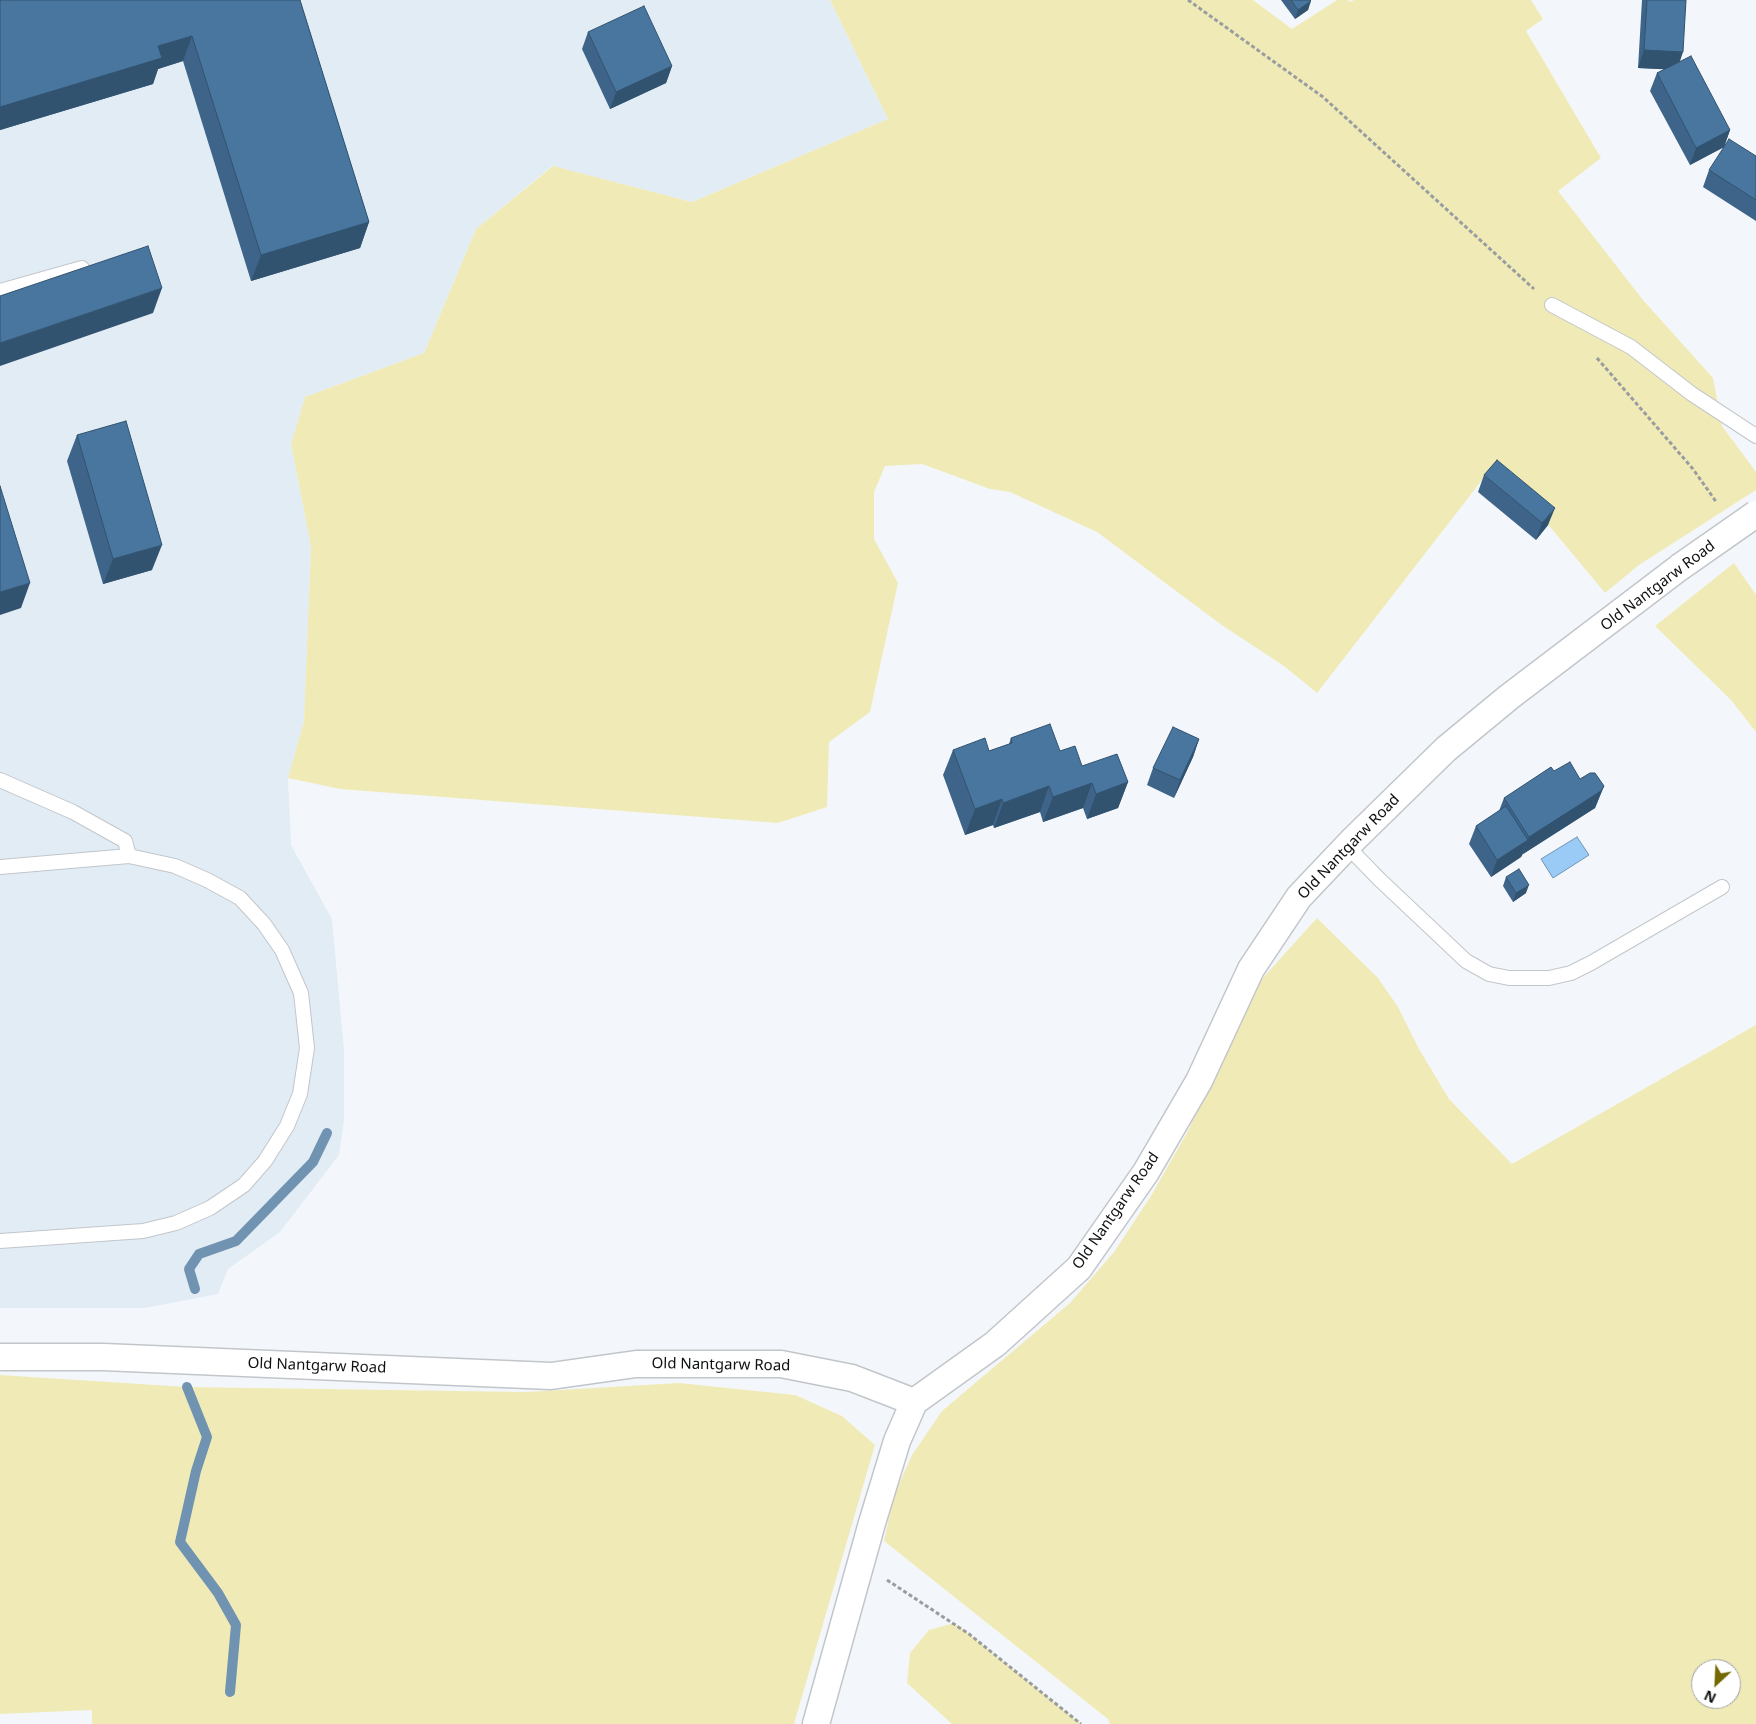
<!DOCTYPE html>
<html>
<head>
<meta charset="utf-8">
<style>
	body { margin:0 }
	#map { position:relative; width:1756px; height:1724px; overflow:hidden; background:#f3f7fb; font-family:"Noto Sans",sans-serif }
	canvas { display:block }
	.north { position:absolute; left:1691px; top:1659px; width:50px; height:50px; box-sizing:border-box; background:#fff; border:1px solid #9f9fa0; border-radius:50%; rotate:205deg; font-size:14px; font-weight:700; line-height:20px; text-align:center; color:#0e1011 }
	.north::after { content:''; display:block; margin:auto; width:18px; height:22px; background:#736900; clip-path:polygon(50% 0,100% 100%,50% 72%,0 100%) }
</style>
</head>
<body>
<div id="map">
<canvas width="1756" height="1724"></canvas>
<div class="north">N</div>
</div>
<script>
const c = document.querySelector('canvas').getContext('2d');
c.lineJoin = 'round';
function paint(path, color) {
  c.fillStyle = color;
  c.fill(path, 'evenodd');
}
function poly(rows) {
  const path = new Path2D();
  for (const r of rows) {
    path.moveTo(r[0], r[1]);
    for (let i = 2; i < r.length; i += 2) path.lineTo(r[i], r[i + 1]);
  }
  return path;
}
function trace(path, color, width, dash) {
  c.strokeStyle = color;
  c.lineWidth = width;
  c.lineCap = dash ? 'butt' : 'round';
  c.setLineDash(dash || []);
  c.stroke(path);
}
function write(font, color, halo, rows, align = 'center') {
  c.font = font + ' "Noto Sans",sans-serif';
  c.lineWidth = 4;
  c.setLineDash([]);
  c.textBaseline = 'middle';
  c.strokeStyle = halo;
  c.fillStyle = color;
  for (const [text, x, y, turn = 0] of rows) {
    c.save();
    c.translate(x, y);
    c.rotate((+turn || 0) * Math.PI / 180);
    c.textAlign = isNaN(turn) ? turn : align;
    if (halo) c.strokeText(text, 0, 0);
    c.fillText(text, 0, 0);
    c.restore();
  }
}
paint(poly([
	[0,0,830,0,888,119,692,202,552,166,476,229,424,353,305,397,291,444,311,546,304,721,288,778,291,845,332,919,344,1051,344,1120,339,1155,280,1232,228,1269,218,1294,145,1308,0,1308]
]), '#e2ecf5');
paint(poly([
	[830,0,1253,0,1292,29,1337,0,1348,0,1350,2,1354,0,1531,0,1543,19,1526,31,1601,158,1558,191,1643,300,1713,378,1722,426,1756,472,1756,490,1639,565,1605,593,1496,462,1317,693,1284,666,1223,626,1097,532,1010,492,990,489,922,464,885,466,874,492,874,539,898,583,870,712,829,742,827,807,778,823,340,789,288,778,304,721,311,546,291,444,305,397,424,353,476,229,553,166,692,202,888,119],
	[1734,563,1756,595,1756,732,1731,700,1655,626],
	[1317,918,1378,978,1398,1007,1419,1049,1449,1099,1512,1164,1756,1025,1756,1724,1110,1724,1108,1719,884,1541,894,1495,912,1455,942,1411,1070,1303,1114,1252,1151,1196,1188,1131,1232,1034,1261,980],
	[1701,1669,1731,1669,1731,1699,1701,1699],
	[0,1375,187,1387,526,1392,679,1383,795,1395,842,1416,875,1445,794,1724,92,1724,92,1710,0,1714],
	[954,1623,969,1634,1081,1724,952,1724,907,1683,910,1653,929,1630]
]), '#f0ebb6');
const water = poly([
	[1577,837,1589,855,1553,878,1541,859,1577,837]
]);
paint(water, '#9acbf7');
trace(water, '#7093b2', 1);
trace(poly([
	[195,1289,189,1269,199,1254,236,1241,313,1162,327,1133],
	[187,1387,207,1437,196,1471,180,1542,218,1593,236,1625,230,1692]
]), '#7093b2', 10);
const lane = poly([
	[0,291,82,268],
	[1552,305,1631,347,1692,394,1756,436],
	[0,780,73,812,125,841,129,856],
	[1347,846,1379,879,1466,961,1489,974,1509,978,1549,978,1571,973,1591,963,1722,887],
	[0,867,129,856,175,866,207,880,240,898,264,924,282,950,301,993,307,1048,300,1094,287,1126,265,1161,244,1185,210,1208,176,1223,143,1231,0,1241]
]);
const street = poly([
	[0,1357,103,1357,551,1376,636,1364,781,1364,852,1378,914,1402,995,1344,1079,1268,1146,1172,1199,1081,1251,969,1299,897,1354,839,1446,749,1509,697,1680,567],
	[816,1724,872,1523,897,1441,914,1402]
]);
trace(lane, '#c2c6ca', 16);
trace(street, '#c2c6ca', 29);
trace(poly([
	[1188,0,1323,97,1534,289],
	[1597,358,1693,469,1717,503],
	[887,1580,969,1634,1081,1724]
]), '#999da0', 3, [4, 2.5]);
trace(lane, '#fff', 14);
trace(street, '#fff', 26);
const streetBridge = poly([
	[1680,567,1756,514]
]);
trace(streetBridge, '#c2c6ca', 29, []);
trace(streetBridge, '#fff', 26);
paint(poly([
	[0,0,300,0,369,222,360,248,251,281,183,61,158,69,153,84,0,130],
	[1281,0,1310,0,1308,10,1295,19],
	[1642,0,1686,0,1680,61,1730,130,1724,147,1690,165,1650,91,1657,73,1665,69,1638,68],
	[588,32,672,66,666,83,610,109,582,49],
	[1756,156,1756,221,1703,187,1709,170],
	[77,435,152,570,103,584,67,461],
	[1484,475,1548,525,1536,540,1478,492],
	[1011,738,1060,751,1082,766,1128,782,1118,808,1087,819,1083,808,1043,822,1040,812,994,828,993,825,965,835,943,775,953,750,989,751,1009,744],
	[1199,739,1193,757,1174,798,1147,785,1153,768],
	[1580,779,1604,786,1595,808,1523,854,1521,857,1491,877,1469,844,1476,826,1499,811,1504,798],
	[1506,877,1526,893,1513,902,1503,886]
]), '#3e6589');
paint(poly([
	[1311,1,1308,10,1295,19,1298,10],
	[192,36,183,61,158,69,153,84,0,130,0,107,158,46],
	[1644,50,1683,52,1677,70,1638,68],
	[672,66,666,83,610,109,616,92],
	[1730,130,1724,147,1690,165,1696,148],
	[369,222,360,248,251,281,261,255],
	[162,288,153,313,0,366,0,343],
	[1555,508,1548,525,1536,540,1542,523],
	[162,545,152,570,103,584,113,559],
	[30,583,21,608,0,615,0,592],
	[1199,739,1193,757,1174,798,1180,780],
	[1128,782,1118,808,1087,819,1096,794],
	[1092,783,1083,808,1043,822,1053,797],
	[1049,786,1040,812,994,828,1003,803],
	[1604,786,1595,808,1523,854,1529,837],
	[1002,799,993,825,965,835,975,809],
	[1528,840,1521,857,1491,877,1497,860],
	[1529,885,1526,893,1513,902,1516,893]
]), '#32536f');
const building = poly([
	[0,0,300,0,369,222,261,255,192,36,158,46,162,58,0,107,0,0],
	[1291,0,1310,0,1311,1,1298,10,1291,0],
	[1647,0,1686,0,1683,52,1644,50,1647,0],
	[644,6,672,66,616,92,588,32,644,6],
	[1691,56,1730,130,1696,148,1657,73,1691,56],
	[1729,139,1756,156,1756,200,1709,170,1729,139],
	[148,246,162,288,0,343,0,296,148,246],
	[126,421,162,545,113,559,77,435,126,421],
	[1497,460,1555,508,1542,523,1484,475,1497,460],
	[0,486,30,583,0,592,0,486],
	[1050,724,1060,751,1075,746,1082,766,1117,754,1128,782,1096,794,1092,783,1053,797,1049,786,1003,803,1002,799,975,809,953,750,985,738,989,751,1012,743,1011,738,1050,724],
	[1173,727,1199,739,1180,780,1153,768,1173,727],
	[1570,762,1580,779,1590,773,1595,773,1604,786,1601,791,1529,837,1504,798,1551,767,1554,771,1570,762],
	[1506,806,1528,840,1497,860,1476,826,1506,806],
	[1519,869,1529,885,1516,893,1506,877,1519,869]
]);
paint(building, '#48769f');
trace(building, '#32536f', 1);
write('15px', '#0e1011', '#fff', [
	["Old Nantgarw Road",1658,586,-37],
	["Old Nantgarw Road",1349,847,-46],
	["Old Nantgarw Road",1116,1211,-55],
	["Old Nantgarw Road",721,1365,1],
	["Old Nantgarw Road",317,1366,2]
]);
</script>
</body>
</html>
